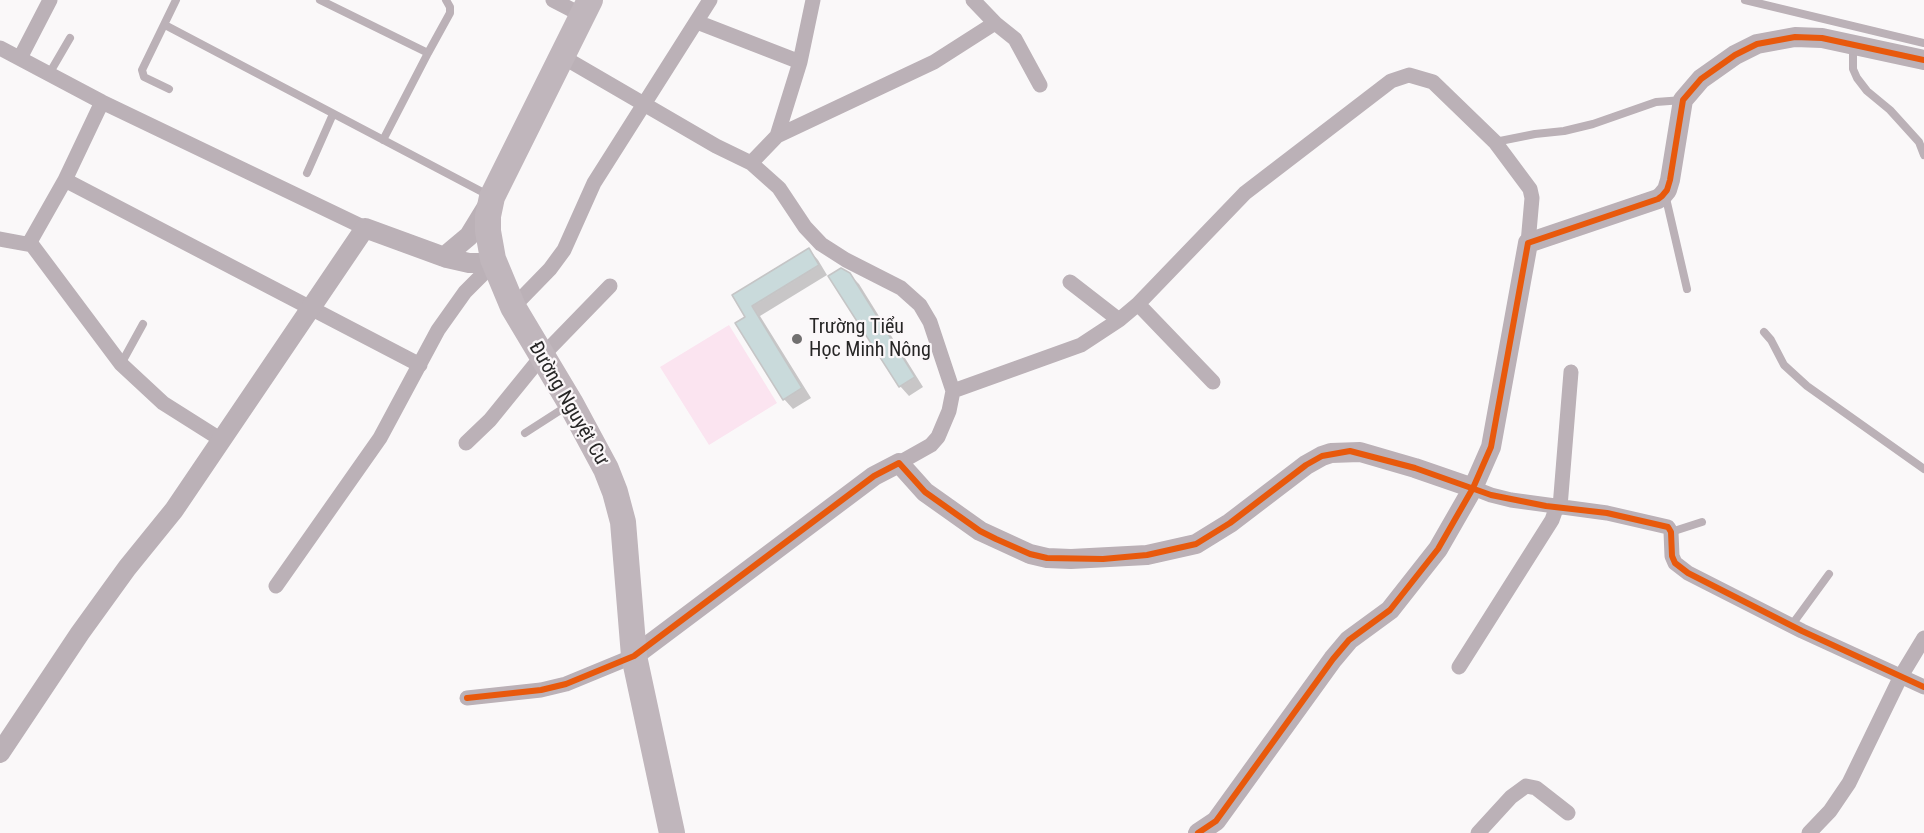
<!DOCTYPE html>
<html>
<head>
<meta charset="utf-8">
<style>
	body { margin:0 }
	canvas { display:block; background:#faf8f9 }
</style>
</head>
<body>
<canvas width="1924" height="833"></canvas>
<script>
const c = document.querySelector('canvas').getContext('2d');
c.lineJoin = 'round';
function paint(path, color) {
  c.fillStyle = color;
  c.fill(path, 'evenodd');
}
function poly(rows) {
  const path = new Path2D();
  for (const r of rows) {
    path.moveTo(r[0], r[1]);
    for (let i = 2; i < r.length; i += 2) path.lineTo(r[i], r[i + 1]);
  }
  return path;
}
function trace(path, color, width, dash) {
  c.strokeStyle = color;
  c.lineWidth = width;
  c.lineCap = dash ? 'butt' : 'round';
  c.setLineDash(dash || []);
  c.stroke(path);
}
function write(font, color, halo, rows, align = 'center') {
  c.font = font + ' "Roboto Condensed",sans-serif';
  c.lineWidth = 4.5;
  c.setLineDash([]);
  c.textBaseline = 'middle';
  c.strokeStyle = halo;
  c.fillStyle = color;
  for (const [text, x, y, turn = 0] of rows) {
    c.save();
    c.translate(x, y);
    c.rotate((+turn || 0) * Math.PI / 180);
    c.textAlign = isNaN(turn) ? turn : align;
    if (halo) c.strokeText(text, 0, 0);
    c.fillText(text, 0, 0);
    c.restore();
  }
}
paint(poly([
	[729,325,777,403,709,445,660,367]
]), '#fbe4f0');
paint(poly([
	[809,250,818,260,827,275,760,316,811,398,793,409,784,399,747,317,734,295],
	[849,274,859,284,923,387,909,396,900,386]
]), '#0003');
const building = poly([
	[809,248,819,265,752,306,802,388,783,400,735,323,745,317,732,295,809,248],
	[841,268,850,273,915,377,899,387,828,276,841,268]
]);
paint(building, '#c9dadb');
trace(building, '#c5c5c6', 1.5);
trace(poly([
	[320,0,428,53,383,140],
	[1745,0,1924,43],
	[165,25,488,195],
	[1853,46,1853,69,1857,78,1867,91,1890,110,1919,142,1924,155],
	[428,53,450,13,450,7,446,0],
	[49,74,70,38],
	[169,89,144,77,142,70,176,0],
	[1495,142,1535,134,1564,131,1593,124,1656,102,1683,100],
	[307,173,333,114],
	[1665,194,1687,289],
	[1764,332,1771,340,1784,365,1807,386,1924,469],
	[121,364,143,324],
	[525,433,567,406],
	[1671,532,1702,522],
	[1791,626,1829,574]
]), '#bbb1b7', 8);
trace(poly([
	[553,0,582,15],
	[697,22,800,62],
	[995,23,1015,39,1040,85],
	[0,48,102,102,365,228],
	[563,57,716,146,751,163,779,188,805,227,821,244,846,260,901,288,920,305,930,322,953,391,949,411,938,437,931,445,899,463],
	[20,58,50,0],
	[102,102,65,180,31,240,32,245,121,364,163,403,220,439],
	[777,136,800,62,813,0],
	[751,163,777,136,934,62,995,23,973,0],
	[65,180,420,365],
	[0,239,32,245],
	[1070,282,1119,320],
	[1138,304,1213,382],
	[513,307,550,269,564,250,594,183,710,0],
	[953,391,1081,345,1119,320,1138,304,1245,193,1391,81,1409,75,1433,82,1495,142,1530,189,1532,198,1528,243],
	[466,443,490,420,542,356,610,286],
	[1473,488,1491,495,1511,500,1607,513,1668,527,1671,532,1672,556,1675,563,1688,573,1802,631,1924,687],
	[1560,507,1571,372],
	[276,586,380,438,438,330,465,292,494,263],
	[1459,667,1552,520,1557,506],
	[467,698,541,690,566,684,634,656],
	[1478,833,1511,797,1526,786,1536,788,1568,813],
	[1809,833,1830,811,1849,783,1901,676,1924,638]
]), '#bbb1b7', 15);
trace(poly([
	[444,257,469,236,488,205],
	[634,656,874,476,899,463,925,492,980,531,1030,554,1047,558,1071,559,1147,555,1196,544,1230,523,1306,465,1322,456,1331,453,1360,452,1415,468,1473,488],
	[0,753,80,633,127,568,174,510,365,228,447,258,469,263,494,263],
	[1198,833,1216,821,1333,659,1349,640,1390,610,1438,549,1473,488,1491,447,1528,243,1658,199,1662,196,1667,190,1670,180,1683,100,1701,79,1735,55,1757,44,1795,37,1822,38,1924,60]
]), '#bbb1b7', 20);
trace(poly([
	[590,0,492,197,488,216,488,231,493,259,513,307,571,404,606,469,615,492,623,522,634,656,672,833]
]), '#c0b6bc', 26);
trace(poly([
	[467,698,541,690,566,684,634,656,874,476,899,463,925,492,980,531,996,539,1030,554,1047,558,1103,559,1147,555,1196,544,1230,523,1306,465,1322,456,1350,451,1415,468,1491,495,1546,506,1607,513,1668,527,1671,532,1672,556,1675,563,1688,573,1802,631,1924,687],
	[1198,833,1216,821,1333,659,1349,640,1390,610,1438,549,1473,488,1491,447,1528,243,1658,199,1662,196,1667,190,1670,180,1683,100,1701,79,1735,55,1757,44,1795,37,1822,38,1924,60]
]), '#e8590c', 6);
for (const [x, y, r, color] of [
	[797,339,6,"#717070"]
]) {
  const dot = new Path2D();
  dot.arc(x, y, r, 0, 2 * Math.PI);
  c.fillStyle = color;
  c.fill(dot);
  trace(dot, '#fbf7f9', 2);
}
write('20px', '#272626', '#fbf7f9', [
	["Trường Tiểu",809,328],
	["Học Minh Nông",809,351]
], 'left');
write('20px', '#272626', '#fbf7f9', [
	["Đường Nguyệt Cư",568,404,60]
]);
</script>
</body>
</html>
